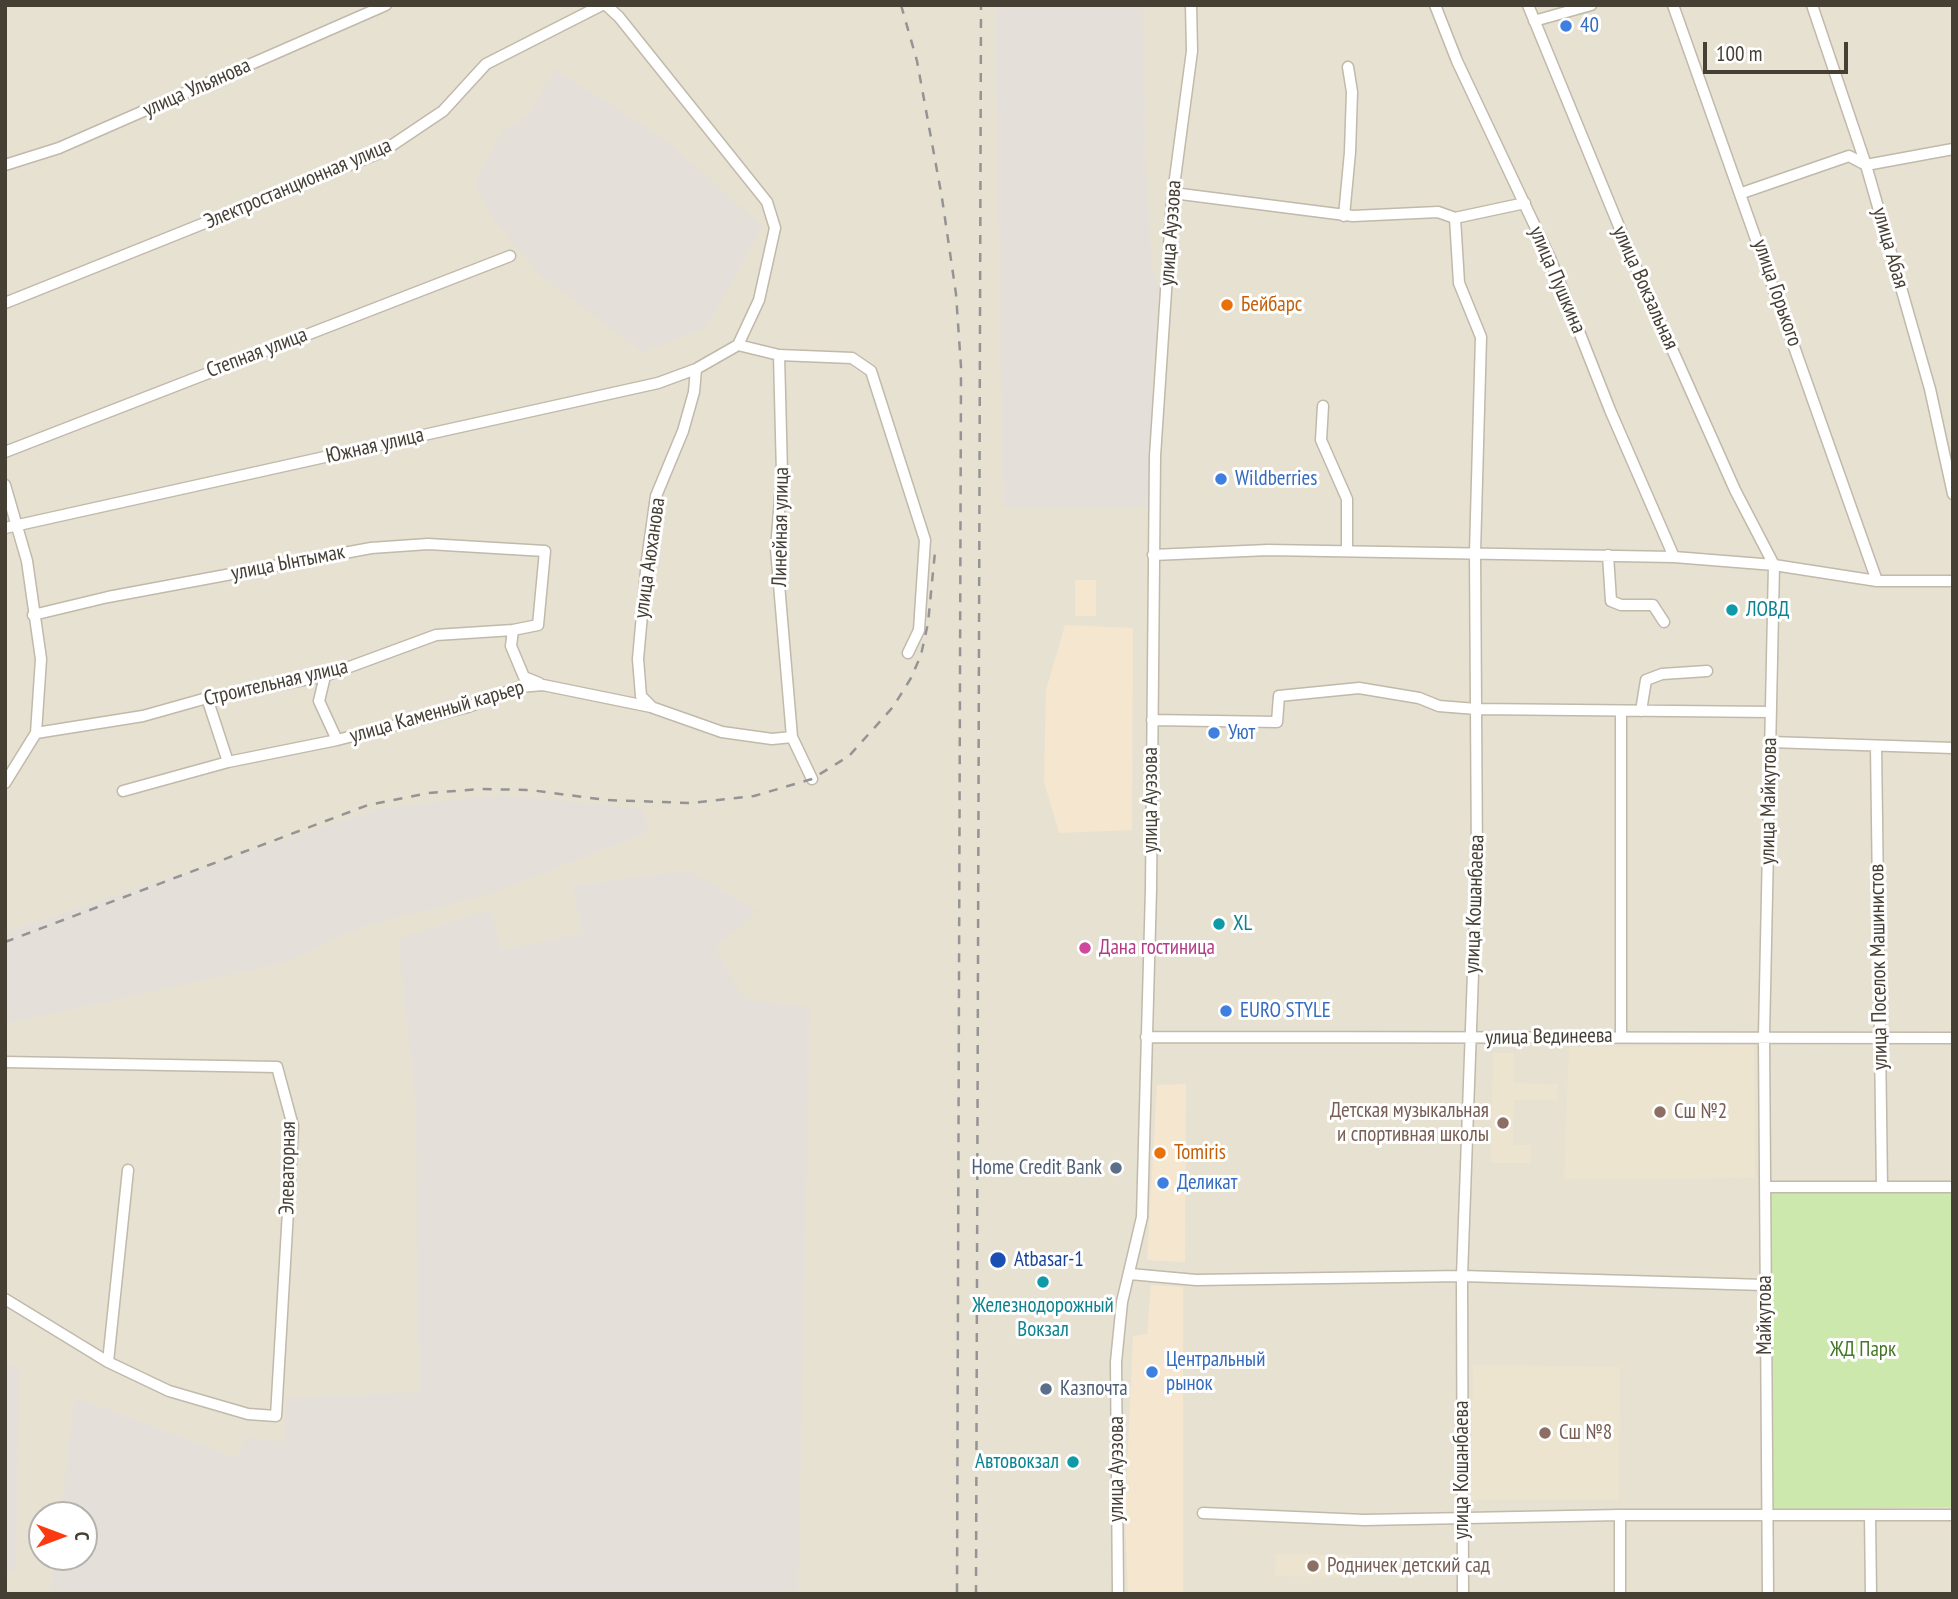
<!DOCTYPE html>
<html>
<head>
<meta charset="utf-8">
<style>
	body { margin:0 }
	#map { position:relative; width:1958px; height:1599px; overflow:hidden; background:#f2efe4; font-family:"PT Sans Narrow",sans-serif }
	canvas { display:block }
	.frame { position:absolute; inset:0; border:7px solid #453f34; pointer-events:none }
	.north { position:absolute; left:28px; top:1501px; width:70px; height:70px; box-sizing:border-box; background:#fff; border:2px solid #b5b2ae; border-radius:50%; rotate:90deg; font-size:19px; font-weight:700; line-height:28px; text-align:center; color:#453f34 }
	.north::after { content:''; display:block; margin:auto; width:24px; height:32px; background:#fc3a12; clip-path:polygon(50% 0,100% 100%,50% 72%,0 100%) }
	.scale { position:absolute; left:1703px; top:42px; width:145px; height:32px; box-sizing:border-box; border:4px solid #453f34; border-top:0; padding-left:9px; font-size:21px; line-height:24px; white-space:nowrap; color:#453f34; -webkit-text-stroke:5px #fff; paint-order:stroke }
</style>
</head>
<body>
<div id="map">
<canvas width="1958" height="1599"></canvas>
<div class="frame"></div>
<div class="north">С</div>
<div class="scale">100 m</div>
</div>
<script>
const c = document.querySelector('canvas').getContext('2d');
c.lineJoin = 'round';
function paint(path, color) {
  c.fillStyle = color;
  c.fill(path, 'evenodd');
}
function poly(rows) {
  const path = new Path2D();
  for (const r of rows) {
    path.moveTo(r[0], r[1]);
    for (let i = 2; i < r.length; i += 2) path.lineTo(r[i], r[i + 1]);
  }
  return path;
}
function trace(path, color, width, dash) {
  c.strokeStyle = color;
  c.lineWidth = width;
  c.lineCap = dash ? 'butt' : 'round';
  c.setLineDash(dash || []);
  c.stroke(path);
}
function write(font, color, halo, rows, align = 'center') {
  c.font = font + ' "PT Sans Narrow",sans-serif';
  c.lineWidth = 6;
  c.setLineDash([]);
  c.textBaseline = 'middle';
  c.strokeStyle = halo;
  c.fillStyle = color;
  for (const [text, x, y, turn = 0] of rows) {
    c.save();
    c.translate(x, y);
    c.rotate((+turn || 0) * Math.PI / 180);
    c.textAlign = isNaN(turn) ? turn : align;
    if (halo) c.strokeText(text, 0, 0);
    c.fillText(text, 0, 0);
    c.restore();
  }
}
paint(poly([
	[5,5,1953,5,1953,1594,5,1594],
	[42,1515,84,1515,84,1557,42,1557]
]), '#e7e1d2');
paint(poly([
	[1075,580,1096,580,1096,616,1075,616],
	[1065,625,1133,628,1132,830,1059,833,1044,782,1046,690],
	[1186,1084,1185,1262,1147,1260,1157,1085],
	[1151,1285,1183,1287,1183,1594,1128,1594,1125,1515,1133,1336,1147,1334]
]), '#f5e6cf');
paint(poly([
	[995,5,1144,5,1145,154,1152,268,1159,287,1152,387,1154,507,1003,507],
	[555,69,668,141,762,227,707,327,642,353,542,276,494,221,474,182,503,131,526,117],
	[501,794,644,809,648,832,488,895,367,925,283,963,5,1024,5,932,377,809],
	[689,870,757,911,715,948,744,999,810,1007,798,1594,49,1594,54,1557,84,1557,84,1515,60,1515,75,1397,237,1458,245,1437,284,1442,286,1398,419,1392,416,1110,398,939,491,909,501,950,583,933,572,886],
	[5,1360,19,1370,16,1570,5,1574]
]), '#e4e0d9');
paint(poly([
	[1754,1045,1755,1178,1564,1179,1569,1047],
	[1493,1053,1514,1053,1514,1083,1558,1084,1557,1100,1514,1100,1513,1145,1531,1145,1530,1163,1491,1163],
	[1473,1365,1620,1367,1619,1500,1471,1500],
	[1276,1554,1352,1555,1352,1577,1275,1576]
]), '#ece4ce');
paint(poly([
	[1771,1193,1953,1193,1953,1507,1774,1510]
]), '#cce8ac');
const street = poly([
	[606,5,619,17,767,202,775,228,759,300,738,345],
	[1435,5,1457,61,1550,258,1610,410,1674,557],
	[1528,5,1639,275,1735,490,1774,565,1764,1036,1768,1594],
	[1673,5,1877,581],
	[1812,5,1866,165,1930,389,1953,494],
	[1534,21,1591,5],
	[5,165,59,148,386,5],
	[1173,193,1353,216,1438,212,1455,218,1525,203],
	[1742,193,1849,156,1866,165,1953,149],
	[1344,216,1350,152,1352,92,1348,67],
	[1455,218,1459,283,1481,337,1475,552,1477,863,1462,1276,1463,1594],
	[5,303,382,152,443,111,486,64,602,5],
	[738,345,779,355,782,474,776,549,792,737,812,779],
	[779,355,852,358,871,371,925,540,919,630,908,653],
	[1323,406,1321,440,1347,499,1347,551],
	[5,452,510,256],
	[5,485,27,561,41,659,36,733,5,783],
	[5,528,658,383,696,369,738,345],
	[1153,555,1268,550,1674,557,1774,565,1877,581,1953,581],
	[1608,555,1611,601,1621,605,1653,605,1664,622],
	[33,615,108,597,371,548,428,544,545,551,538,625,513,630,436,635,325,676,207,698,143,716,36,733],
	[513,630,511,646,524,677,539,683],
	[325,676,319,701,337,740],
	[207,698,228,762],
	[651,706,641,696,638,659,647,560,656,496,683,431,694,392,696,369],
	[1621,711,1621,1036],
	[1641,711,1646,680,1662,674,1707,671],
	[1152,720,1277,722,1279,696,1359,688,1419,698,1439,706,1476,709,1771,712],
	[1770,742,1953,748],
	[1876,746,1882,1187],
	[123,791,228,762,337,740,468,707,519,687,543,685,651,707,722,732,772,739,792,737],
	[1146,1037,1953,1038],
	[5,1062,277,1067,293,1126,276,1416,248,1414,169,1391,108,1362,5,1299],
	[1765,1187,1953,1187],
	[1130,1274,1196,1280,1462,1276,1764,1285],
	[108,1362,128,1170],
	[1203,1513,1364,1520,1620,1515,1953,1515],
	[1620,1515,1620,1594],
	[1870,1515,1871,1594],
	[1118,1594,1116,1362,1122,1302,1142,1217,1151,889,1155,456,1172,201,1192,51,1191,5]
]);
trace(street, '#c1b9aa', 13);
trace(street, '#fff', 10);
trace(poly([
	[901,5,917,61,942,198,956,294,961,367,957,1594],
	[5,942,368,805,429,793,480,789,530,790,606,800,690,803,754,796,812,779,849,756,893,707,911,678,921,655,928,623,935,552],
	[976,1594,981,5]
]), '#949494', 2.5, [9, 9]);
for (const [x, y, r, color] of [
	[1566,26,7,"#3f7fe0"],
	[1227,305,7,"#e8710a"],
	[1221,479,7,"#3f7fe0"],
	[1732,610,7,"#0f9aa8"],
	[1214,733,7,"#3f7fe0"],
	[1219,924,7,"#0f9aa8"],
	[1085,948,7,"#d1479c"],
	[1226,1011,7,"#3f7fe0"],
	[1660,1112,7,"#8d6e63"],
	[1503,1123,7,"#8d6e63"],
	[1160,1153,7,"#e8710a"],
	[1116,1168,7,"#5c6f8a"],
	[1163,1183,7,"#3f7fe0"],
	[998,1260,9,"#1a4fb4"],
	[1043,1282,7,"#0f9aa8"],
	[1152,1372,7,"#3f7fe0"],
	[1046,1389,7,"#5c6f8a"],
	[1545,1433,7,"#8d6e63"],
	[1073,1462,7,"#0f9aa8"],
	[1313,1566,7,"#8d6e63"]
]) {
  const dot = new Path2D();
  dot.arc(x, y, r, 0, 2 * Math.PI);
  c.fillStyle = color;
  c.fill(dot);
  trace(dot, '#fff', 2.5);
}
write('21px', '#366cbe', '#fff', [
	["40",1580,26],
	["Wildberries",1235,479],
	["Уют",1228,733],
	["EURO STYLE",1240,1011],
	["Деликат",1177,1183],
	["Центральный",1166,1360],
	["рынок",1166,1384]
], 'left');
write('21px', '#453f34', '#fff', [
	["улица Ульянова",197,88,-24],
	["Электростанционная улица",298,184,-23],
	["улица Ауэзова",1171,233,-86],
	["улица Абая",1890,248,74],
	["улица Пушкина",1557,280,67],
	["улица Вокзальная",1645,288,66],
	["улица Горького",1777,293,71],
	["Степная улица",257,353,-21],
	["Южная улица",375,446,-13],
	["Линейная улица",781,527,-89],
	["улица Аюханова",650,558,-82],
	["улица Ынтымак",288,563,-11],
	["Строительная улица",276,683,-13],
	["улица Каменный карьер",437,712,-16],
	["улица Ауэзова",1151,800,-90],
	["улица Майкутова",1769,801,-89],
	["улица Кошанбаева",1475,904,-88],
	["улица Поселок Машинистов",1879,967,-91],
	["улица Вединеева",1549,1037,-1],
	["Элеваторная",288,1168,-89],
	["Майкутова",1765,1315,-90],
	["улица Ауэзова",1117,1469,-90],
	["улица Кошанбаева",1462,1470,-90]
]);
write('21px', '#c56008', '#fff', [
	["Бейбарс",1241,305],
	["Tomiris",1174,1153]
], 'left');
write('21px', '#0d838f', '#fff', [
	["ЛОВД",1746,610],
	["XL",1233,924],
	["Железнодорожный",1043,1306,"center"],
	["Вокзал",1043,1330,"center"],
	["Автовокзал",1059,1462,"right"]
], 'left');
write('21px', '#b23c85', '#fff', [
	["Дана гостиница",1099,948]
], 'left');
write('21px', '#785e54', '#fff', [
	["Детская музыкальная",1489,1111,"right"],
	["и спортивная школы",1489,1135,"right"],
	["Сш №2",1674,1112],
	["Сш №8",1559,1433],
	["Родничек детский сад",1327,1566]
], 'left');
write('21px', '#4e5e75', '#fff', [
	["Home Credit Bank",1102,1168],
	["Казпочта",1060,1389,"left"]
], 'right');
write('21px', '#164399', '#fff', [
	["Atbasar-1",1014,1260]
], 'left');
write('21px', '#447727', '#fff', [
	["ЖД Парк",1863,1350]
]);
</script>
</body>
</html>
